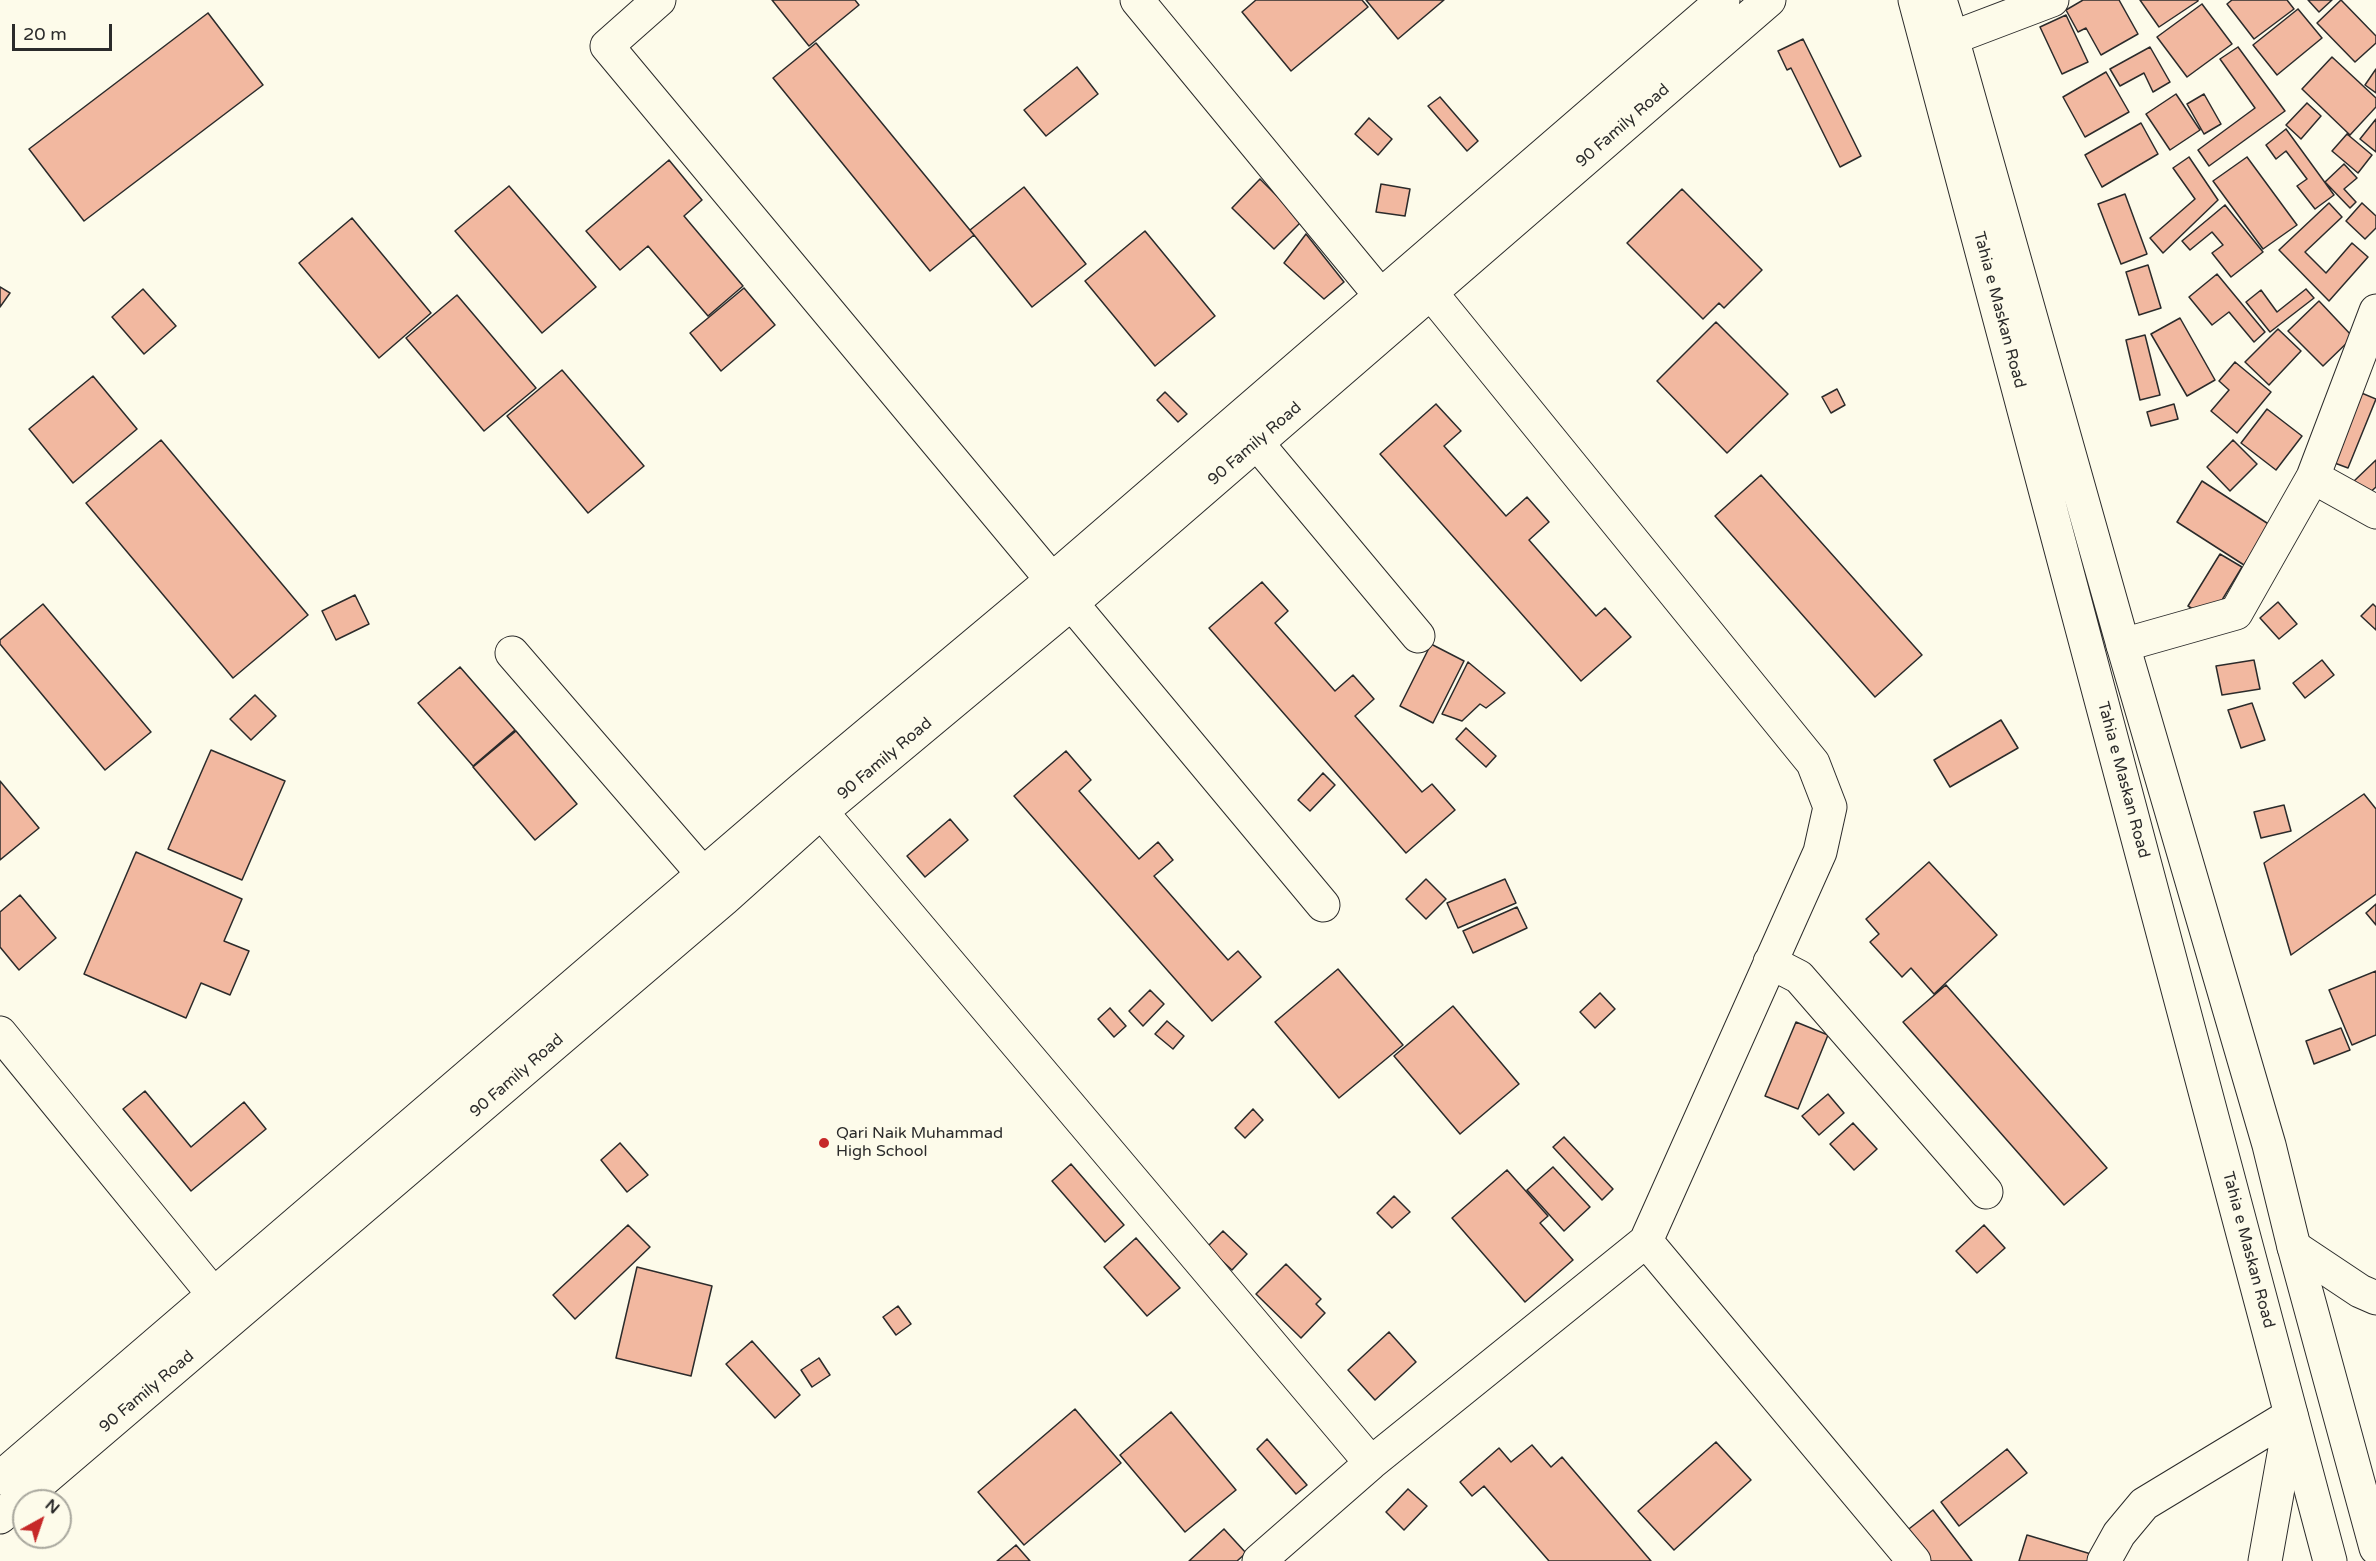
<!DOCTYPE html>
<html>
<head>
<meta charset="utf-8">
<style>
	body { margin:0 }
	#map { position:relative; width:2376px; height:1561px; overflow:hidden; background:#fdfbea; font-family:"Varela Round",sans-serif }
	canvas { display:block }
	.north { position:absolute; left:12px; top:1489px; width:60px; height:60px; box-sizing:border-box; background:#fdfbea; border:2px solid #a9a89e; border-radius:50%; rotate:40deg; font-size:16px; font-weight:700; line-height:24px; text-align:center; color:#2b2b2b }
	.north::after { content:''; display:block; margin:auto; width:21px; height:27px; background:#c62828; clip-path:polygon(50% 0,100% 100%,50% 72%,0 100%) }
	.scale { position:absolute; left:12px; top:24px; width:100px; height:27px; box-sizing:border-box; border:3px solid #2b2b2b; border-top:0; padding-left:8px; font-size:18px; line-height:21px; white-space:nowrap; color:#2b2b2b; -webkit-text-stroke:4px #fdfbea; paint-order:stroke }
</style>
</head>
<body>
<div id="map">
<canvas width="2376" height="1561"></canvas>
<div class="north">N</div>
<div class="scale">20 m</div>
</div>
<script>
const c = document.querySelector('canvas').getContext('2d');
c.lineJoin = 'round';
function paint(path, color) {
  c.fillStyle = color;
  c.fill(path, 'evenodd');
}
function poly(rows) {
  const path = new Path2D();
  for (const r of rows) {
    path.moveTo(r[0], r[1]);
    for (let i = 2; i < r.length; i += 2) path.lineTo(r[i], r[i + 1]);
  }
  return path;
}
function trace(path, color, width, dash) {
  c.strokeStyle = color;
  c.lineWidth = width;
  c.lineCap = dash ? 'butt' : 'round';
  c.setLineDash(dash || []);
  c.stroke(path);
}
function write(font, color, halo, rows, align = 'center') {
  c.font = font + ' "Varela Round",sans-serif';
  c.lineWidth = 4.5;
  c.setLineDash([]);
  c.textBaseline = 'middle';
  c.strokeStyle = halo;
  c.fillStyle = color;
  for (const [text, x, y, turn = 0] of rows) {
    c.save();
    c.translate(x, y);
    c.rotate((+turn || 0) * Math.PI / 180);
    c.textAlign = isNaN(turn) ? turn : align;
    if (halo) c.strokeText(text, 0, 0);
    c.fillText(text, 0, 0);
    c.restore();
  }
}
const building = poly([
	[772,0,855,0,859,5,809,46,772,0],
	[1256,0,1362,0,1368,7,1291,71,1242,12,1256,0],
	[1366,0,1444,0,1398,39,1366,0],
	[2083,0,2119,0,2138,34,2101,55,2086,28,2078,32,2066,10,2083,0],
	[2140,0,2198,0,2198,1,2159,27,2140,0],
	[2232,0,2287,0,2294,9,2254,39,2227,4,2232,0],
	[2308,0,2332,0,2319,12,2308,0],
	[2341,0,2376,36,2376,43,2355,62,2317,23,2341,0],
	[2202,4,2232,44,2187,77,2157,37,2202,4],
	[2298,9,2322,38,2277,75,2253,45,2298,9],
	[208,13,263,85,84,221,29,149,208,13],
	[2066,15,2088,62,2062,74,2040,27,2066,15],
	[1803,39,1861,156,1840,167,1791,68,1787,70,1778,51,1803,39],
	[816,43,974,235,930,271,773,78,816,43],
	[2150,47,2170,82,2153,92,2144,73,2120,86,2110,69,2150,47],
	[2238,47,2285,111,2209,166,2198,150,2255,108,2220,59,2238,47],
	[2332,57,2376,98,2376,107,2350,135,2302,89,2332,57],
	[1077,67,1098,94,1046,136,1024,110,1077,67],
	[2376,69,2376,93,2365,85,2376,69],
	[2106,72,2129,112,2085,137,2063,97,2106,72],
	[2176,94,2200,130,2170,150,2146,114,2176,94],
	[2204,94,2221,124,2204,134,2187,104,2204,94],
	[1440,97,1478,141,1467,151,1428,106,1440,97],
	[2307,103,2321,116,2301,139,2286,125,2307,103],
	[1369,118,1392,139,1378,155,1355,134,1369,118],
	[2376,119,2376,152,2360,139,2376,119],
	[2141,123,2158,154,2102,187,2085,155,2141,123],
	[2286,129,2334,195,2315,209,2297,186,2307,179,2286,151,2276,159,2266,145,2286,129],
	[2347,134,2372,155,2358,173,2332,151,2347,134],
	[2189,157,2218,200,2163,253,2150,238,2195,199,2173,168,2189,157],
	[2247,157,2297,225,2263,249,2213,181,2247,157],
	[669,160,702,200,684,216,743,286,708,316,648,246,620,270,586,231,669,160],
	[2344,164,2357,178,2344,189,2356,202,2350,208,2325,182,2344,164],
	[1260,179,1302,221,1274,249,1232,208,1260,179],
	[1381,184,1410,189,1405,216,1376,212,1381,184],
	[509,186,596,287,542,333,455,231,509,186],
	[1024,187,1086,264,1032,307,970,230,1024,187],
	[1682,189,1762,270,1724,308,1719,303,1703,319,1627,243,1682,189],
	[2125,194,2147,254,2121,264,2098,204,2125,194],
	[2329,203,2342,217,2305,252,2326,273,2352,243,2368,257,2329,301,2279,250,2329,203],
	[2362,203,2376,216,2376,228,2365,239,2346,221,2362,203],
	[2225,205,2263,252,2231,277,2212,253,2223,245,2212,232,2190,250,2182,241,2225,205],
	[352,218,431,313,379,358,299,263,352,218],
	[1145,231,1215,316,1155,366,1085,281,1145,231],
	[1306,234,1344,282,1324,299,1284,263,1306,234],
	[2148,265,2161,308,2139,315,2126,272,2148,265],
	[2217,274,2265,332,2254,342,2229,312,2212,325,2189,297,2217,274],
	[0,287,10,293,0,307,0,287],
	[744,288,775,325,721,371,690,333,744,288],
	[143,289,176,326,144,354,112,317,143,289],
	[2306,289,2314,298,2270,332,2246,302,2261,290,2277,312,2306,289],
	[457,295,536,388,484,431,406,338,457,295],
	[2319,301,2353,337,2323,366,2288,331,2319,301],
	[2180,318,2215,380,2187,396,2151,334,2180,318],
	[1716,322,1788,394,1727,453,1657,381,1716,322],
	[2278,329,2301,351,2269,385,2245,362,2278,329],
	[2145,335,2160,395,2140,400,2126,340,2145,335],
	[2235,362,2271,392,2237,433,2211,411,2229,390,2219,381,2235,362],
	[562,370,644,466,588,513,507,416,562,370],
	[93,376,137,429,73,483,29,429,93,376],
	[1837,389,1845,405,1831,413,1822,397,1837,389],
	[2352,389,2376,399,2348,468,2324,459,2352,389],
	[1165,392,1187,414,1178,422,1157,400,1165,392],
	[1436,404,1461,431,1444,446,1506,516,1527,497,1549,522,1529,540,1596,616,1605,608,1631,637,1581,681,1380,454,1436,404],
	[2174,404,2178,419,2151,426,2147,412,2174,404],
	[2267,409,2302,436,2276,470,2241,443,2267,409],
	[161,440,308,615,233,678,86,503,161,440],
	[2233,440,2257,464,2230,491,2207,467,2233,440],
	[2376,460,2376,487,2366,496,2353,482,2376,460],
	[1761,475,1922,655,1875,697,1715,516,1761,475],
	[2202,481,2270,525,2244,565,2177,522,2202,481],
	[2220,554,2242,567,2210,620,2188,606,2220,554],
	[1262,582,1288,611,1275,623,1335,691,1353,675,1374,699,1355,716,1422,792,1432,784,1455,810,1406,853,1209,628,1262,582],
	[355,595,369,624,336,640,322,611,355,595],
	[2278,602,2297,624,2279,639,2260,618,2278,602],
	[43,604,151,732,105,770,0,644,0,640,43,604],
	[2373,604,2376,607,2376,630,2361,616,2373,604],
	[1431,644,1464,661,1433,723,1400,706,1431,644],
	[2254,660,2260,689,2222,695,2216,666,2254,660],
	[2322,660,2334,675,2305,698,2293,683,2322,660],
	[1468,662,1505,693,1486,708,1480,704,1462,721,1442,714,1468,662],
	[460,667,515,730,473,766,418,703,460,667],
	[255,695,276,716,251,740,230,719,255,695],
	[2252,703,2265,740,2241,748,2228,710,2252,703],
	[2001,720,2018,748,1950,787,1934,760,2001,720],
	[1466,728,1496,756,1486,767,1456,739,1466,728],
	[516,731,577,804,535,840,473,767,516,731],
	[211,750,285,781,242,880,168,849,211,750],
	[1066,751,1091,780,1079,791,1139,859,1158,842,1173,860,1154,876,1228,960,1238,951,1261,977,1212,1021,1014,796,1066,751],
	[1323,773,1335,785,1310,811,1298,800,1323,773],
	[0,781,39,828,0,860,0,781],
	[2364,794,2376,809,2376,894,2291,955,2264,863,2364,794],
	[2284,805,2291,831,2261,838,2254,812,2284,805],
	[950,819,968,840,925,877,907,856,950,819],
	[136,852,242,899,224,941,249,951,230,995,201,983,186,1018,84,974,136,852],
	[1929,862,1997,935,1934,994,1911,968,1902,977,1870,942,1879,934,1866,919,1929,862],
	[1426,879,1446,899,1426,919,1406,899,1426,879],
	[1505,879,1516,903,1458,928,1447,903,1505,879],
	[20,895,56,938,19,970,0,947,0,912,20,895],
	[2376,904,2376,925,2366,913,2376,904],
	[1517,907,1527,928,1473,953,1463,931,1517,907],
	[1338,969,1403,1045,1339,1098,1275,1022,1338,969],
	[2376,971,2376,1035,2352,1045,2329,990,2376,971],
	[1946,985,2107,1168,2064,1205,1903,1022,1946,985],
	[1150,990,1164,1004,1143,1026,1129,1011,1150,990],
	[1600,993,1615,1009,1595,1028,1580,1012,1600,993],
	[1453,1006,1519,1084,1460,1134,1394,1056,1453,1006],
	[1110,1008,1126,1026,1114,1037,1098,1019,1110,1008],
	[1167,1021,1184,1036,1173,1049,1155,1034,1167,1021],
	[1796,1022,1828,1035,1798,1109,1765,1096,1796,1022],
	[2341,1028,2350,1050,2314,1064,2306,1041,2341,1028],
	[145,1091,191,1147,244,1102,266,1129,191,1191,123,1109,145,1091],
	[1828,1094,1844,1113,1819,1135,1802,1116,1828,1094],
	[1253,1109,1263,1120,1245,1138,1235,1128,1253,1109],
	[1853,1123,1877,1149,1854,1170,1830,1144,1853,1123],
	[1564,1137,1613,1189,1602,1200,1553,1147,1564,1137],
	[620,1143,648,1175,627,1192,601,1160,620,1143],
	[1071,1164,1124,1225,1105,1242,1052,1181,1071,1164],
	[1553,1167,1590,1207,1564,1231,1527,1190,1553,1167],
	[1507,1170,1548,1216,1540,1223,1573,1260,1525,1302,1452,1218,1507,1170],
	[1394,1196,1410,1212,1392,1228,1377,1213,1394,1196],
	[628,1225,650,1247,575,1319,553,1295,628,1225],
	[1984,1225,2005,1248,1977,1273,1956,1251,1984,1225],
	[1223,1231,1247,1254,1232,1270,1207,1247,1223,1231],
	[1136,1238,1180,1288,1147,1316,1104,1267,1136,1238],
	[1286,1264,1321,1299,1316,1304,1325,1313,1301,1338,1256,1294,1286,1264],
	[637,1267,712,1286,691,1376,616,1358,637,1267],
	[898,1306,911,1324,896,1335,883,1317,898,1306],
	[1389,1332,1416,1362,1375,1400,1348,1370,1389,1332],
	[752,1341,800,1395,775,1418,726,1364,752,1341],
	[819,1358,830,1375,812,1387,801,1370,819,1358],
	[1075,1409,1121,1463,1024,1545,978,1492,1075,1409],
	[1171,1412,1236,1490,1185,1532,1120,1455,1171,1412],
	[1267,1439,1307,1485,1296,1494,1257,1449,1267,1439],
	[1716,1442,1751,1480,1674,1550,1638,1511,1716,1442],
	[1532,1445,1551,1467,1562,1457,1651,1561,1549,1561,1484,1486,1472,1496,1460,1482,1499,1448,1511,1462,1532,1445],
	[2007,1449,2027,1473,1959,1526,1941,1502,2007,1449],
	[1408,1489,1427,1506,1404,1530,1386,1512,1408,1489],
	[1933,1510,1972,1561,1928,1561,1905,1532,1933,1510],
	[1224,1529,1246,1553,1237,1561,1189,1561,1224,1529],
	[2027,1535,2091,1554,2089,1561,2019,1561,2027,1535],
	[1016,1545,1030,1561,997,1561,1016,1545]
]);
paint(building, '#f2b8a0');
trace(building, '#2b2b2b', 1.5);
const minor = poly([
	[659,0,607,46,1323,905],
	[1137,0,1381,296],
	[1952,38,2052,0],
	[1256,442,1418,636],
	[2313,477,2376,512],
	[2123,645,2236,613,2313,477,2376,311],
	[512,653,704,875],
	[807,795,1371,1463],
	[1770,962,1799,977,1986,1192],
	[0,1033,228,1312],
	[1646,1241,1914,1561],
	[0,1478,802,789,1053,579,1723,0],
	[0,1517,724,899,821,812,1073,602,1769,0],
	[1259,1561,1371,1463,1646,1241,1820,852,1830,807,1813,763,1418,277],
	[2104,1561,2119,1534,2144,1504,2291,1415],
	[2265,1561,2291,1415]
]);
const major = poly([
	[1915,0,2330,1561],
	[1940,0,1952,38,2123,645,2269,1145,2294,1247,2376,1548]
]);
const highway = poly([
	[2294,1247,2360,1291,2376,1298]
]);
trace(minor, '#2b2b2b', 35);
trace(major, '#2b2b2b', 35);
trace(highway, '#2b2b2b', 35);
trace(minor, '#fdfbea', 33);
trace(major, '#fdfbea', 33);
trace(highway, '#fdfbea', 33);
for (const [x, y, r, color] of [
	[824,1143,6,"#c62828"]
]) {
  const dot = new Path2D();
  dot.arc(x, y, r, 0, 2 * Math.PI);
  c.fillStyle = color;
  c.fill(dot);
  trace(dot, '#fdfbea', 2);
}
write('16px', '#2b2b2b', '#fdfbea', [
	["90 Family Road",1623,126,-41],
	["Tahia e Maskan Road",1999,310,75],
	["90 Family Road",1255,444,-41],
	["90 Family Road",885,759,-40],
	["Tahia e Maskan Road",2123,780,75],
	["90 Family Road",517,1076,-41],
	["Tahia e Maskan Road",2248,1250,75],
	["90 Family Road",147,1392,-40]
]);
write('16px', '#2b2b2b', '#fdfbea', [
	["Qari Naik Muhammad",836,1134],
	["High School",836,1152]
], 'left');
</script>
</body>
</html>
